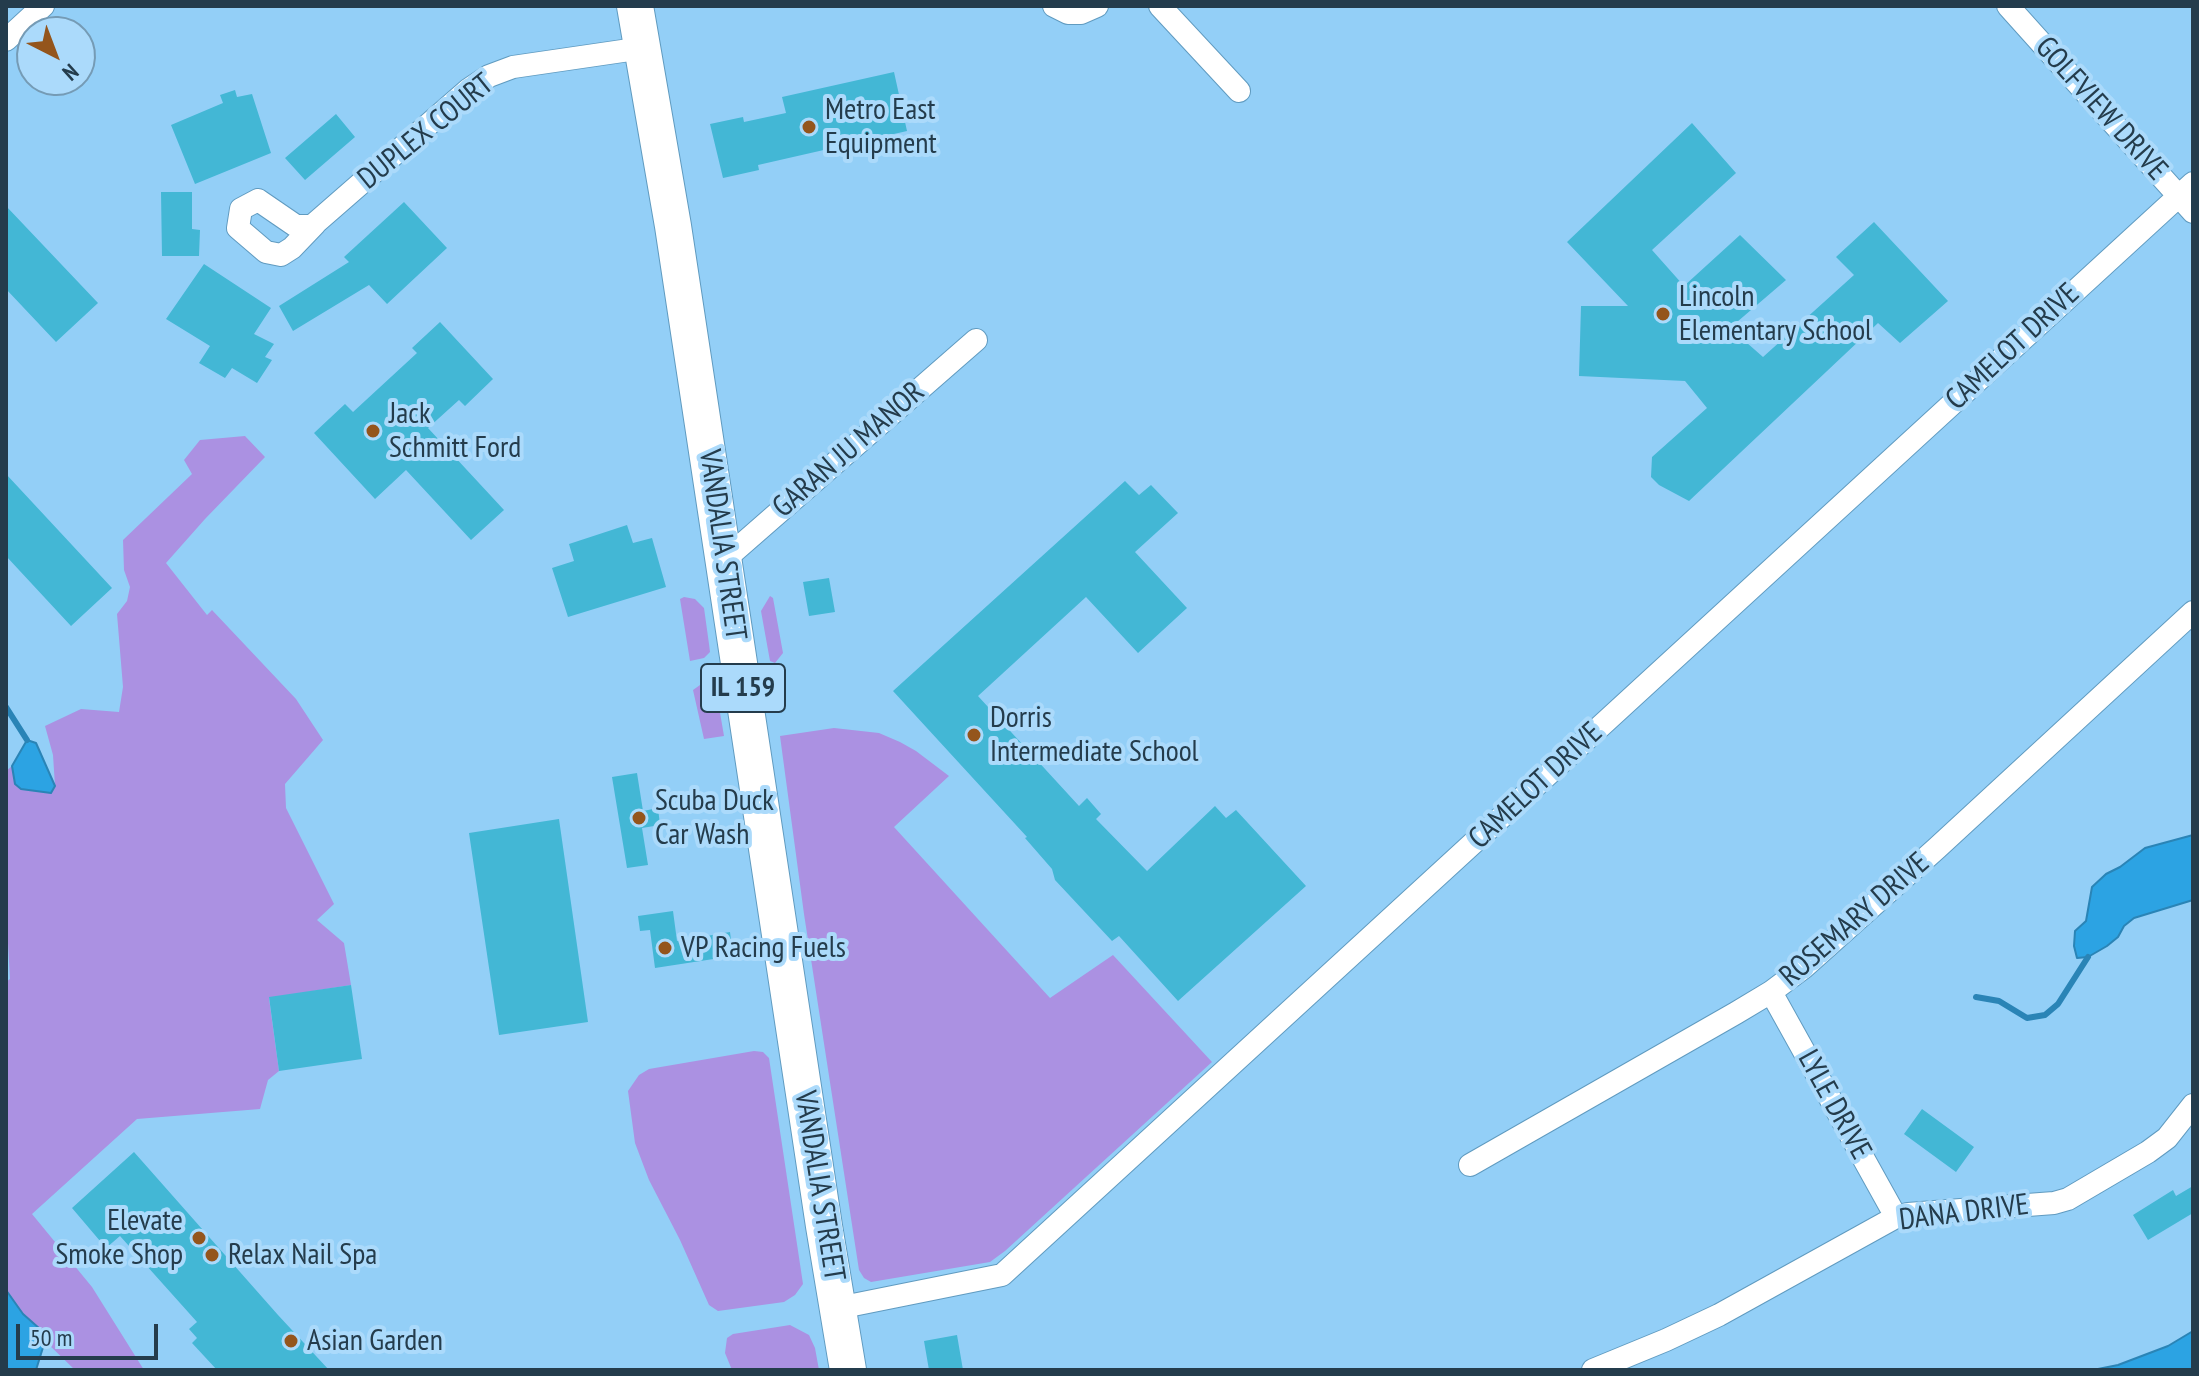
<!DOCTYPE html>
<html>
<head>
<meta charset="utf-8">
<style>
	body { margin:0 }
	#map { position:relative; width:2199px; height:1376px; overflow:hidden; background:#93cff7; font-family:"PT Sans Narrow",sans-serif }
	canvas { display:block }
	.frame { position:absolute; inset:0; border:8px solid #243c4c; pointer-events:none }
	.north { position:absolute; left:16px; top:16px; width:80px; height:80px; box-sizing:border-box; background:#abdafb; border:2px solid #759bb5; border-radius:50%; rotate:138deg; font-size:22px; font-weight:700; line-height:32px; text-align:center; color:#243c4c }
	.north::after { content:''; display:block; margin:auto; width:28px; height:36px; background:#94551c; clip-path:polygon(50% 0,100% 100%,50% 72%,0 100%) }
	.scale { position:absolute; left:16px; top:1324px; width:142px; height:36px; box-sizing:border-box; border:4px solid #243c4c; border-top:0; padding-left:10px; font-size:24px; line-height:28px; white-space:nowrap; color:#243c4c; -webkit-text-stroke:6px #abdafb; paint-order:stroke }
</style>
</head>
<body>
<div id="map">
<canvas width="2199" height="1376"></canvas>
<div class="frame"></div>
<div class="north">N</div>
<div class="scale">50 m</div>
</div>
<script>
const c = document.querySelector('canvas').getContext('2d');
c.lineJoin = 'round';
function paint(path, color) {
  c.fillStyle = color;
  c.fill(path, 'evenodd');
}
function poly(rows) {
  const path = new Path2D();
  for (const r of rows) {
    path.moveTo(r[0], r[1]);
    for (let i = 2; i < r.length; i += 2) path.lineTo(r[i], r[i + 1]);
  }
  return path;
}
function trace(path, color, width, dash) {
  c.strokeStyle = color;
  c.lineWidth = width;
  c.lineCap = dash ? 'butt' : 'round';
  c.setLineDash(dash || []);
  c.stroke(path);
}
function write(font, color, halo, rows, align = 'center') {
  c.font = font + ' "PT Sans Narrow",sans-serif';
  c.lineWidth = 8;
  c.setLineDash([]);
  c.textBaseline = 'middle';
  c.strokeStyle = halo;
  c.fillStyle = color;
  for (const [text, x, y, turn = 0] of rows) {
    c.save();
    c.translate(x, y);
    c.rotate((+turn || 0) * Math.PI / 180);
    c.textAlign = isNaN(turn) ? turn : align;
    if (halo) c.strokeText(text, 0, 0);
    c.fillText(text, 0, 0);
    c.restore();
  }
}
paint(poly([
	[245,436,265,457,205,519,166,563,207,615,212,610,296,699,323,740,285,784,286,808,334,904,317,920,344,943,351,985,269,998,279,1071,268,1080,260,1109,137,1119,32,1214,92,1287,144,1370,75,1370,45,1341,40,1329,23,1314,6,1290,6,982,10,979,6,907,6,771,12,766,15,784,51,793,55,786,53,755,45,726,81,709,119,712,123,687,117,614,127,601,130,587,124,570,123,540,192,474,184,460,200,440],
	[770,596,773,598,783,653,775,663,770,661,761,611],
	[684,597,695,599,704,608,709,644,710,652,704,658,690,661,680,599],
	[700,685,710,688,717,695,724,736,704,739,693,690],
	[834,728,879,733,900,742,916,751,949,776,894,827,1050,998,1113,955,1212,1062,1005,1251,990,1262,871,1282,864,1278,859,1270,804,914,780,736],
	[754,1051,763,1052,769,1058,803,1284,795,1295,784,1302,718,1311,709,1305,680,1240,649,1180,635,1143,628,1091,639,1075,649,1069],
	[790,1325,809,1335,815,1348,819,1370,732,1370,725,1353,727,1338,733,1334]
]), '#ab91e2');
const water = poly([
	[27,740,36,743,55,786,51,793,21,789,15,784,12,766,27,740],
	[2193,835,2193,900,2134,918,2124,926,2118,937,2107,946,2088,957,2077,958,2074,946,2075,931,2086,921,2092,887,2106,874,2120,867,2145,848,2193,835],
	[6,1290,23,1314,40,1329,45,1341,36,1370,6,1370,6,1290],
	[2193,1331,2193,1370,2093,1370,2118,1365,2168,1346,2193,1331]
]);
paint(water, '#2ca3e3');
trace(water, '#2a84b6', 2);
trace(poly([
	[6,707,27,740],
	[1976,997,1999,1001,2027,1018,2045,1015,2058,1004,2088,957]
]), '#2a84b6', 6);
paint(poly([
	[894,72,907,131,758,165,759,170,723,178,710,124,743,117,744,122,786,113,782,97],
	[235,90,237,97,252,94,271,153,195,184,171,125,223,103,220,95],
	[336,114,355,137,305,180,285,158],
	[1692,123,1736,173,1652,250,1684,286,1740,235,1786,280,1730,328,1763,357,1854,275,1836,257,1874,222,1948,301,1900,343,1878,323,1689,501,1659,485,1651,477,1652,457,1707,408,1685,381,1579,376,1581,306,1628,306,1567,242],
	[161,192,192,192,192,229,200,230,199,256,162,256],
	[404,202,447,248,387,304,369,285,293,331,279,306,349,262,344,257],
	[6,206,98,303,56,342,6,289],
	[204,264,271,308,254,334,274,344,265,357,272,360,257,383,232,368,225,378,199,363,210,346,166,319],
	[440,322,493,379,465,406,459,400,428,428,504,510,471,540,406,470,375,499,314,433,345,404,353,412,417,353,412,348],
	[6,474,112,588,71,626,6,556],
	[1125,481,1139,495,1151,485,1178,513,1135,552,1187,608,1138,653,1086,597,978,696,1079,806,1087,798,1101,814,1096,819,1147,871,1215,806,1226,818,1236,810,1306,886,1178,1001,1119,936,1112,941,1055,880,1052,869,1025,838,1027,837,893,691],
	[627,525,633,543,652,538,666,587,568,617,552,568,574,561,569,544],
	[829,578,835,612,809,616,803,582],
	[637,773,643,811,658,808,660,825,642,828,648,865,627,868,612,777],
	[559,819,588,1022,499,1035,469,833],
	[673,911,677,941,730,932,733,956,655,968,650,930,640,931,638,916],
	[351,985,362,1059,279,1071,269,997],
	[1922,1109,1974,1147,1956,1172,1904,1134],
	[134,1152,278,1315,329,1370,217,1370,192,1343,197,1338,189,1329,197,1322,120,1236,106,1248,72,1208],
	[2193,1186,2193,1213,2148,1240,2133,1215,2173,1190,2176,1196],
	[957,1335,963,1370,929,1370,924,1341]
]), '#43b7d5');
const minor = poly([
	[1054,6,1068,13,1081,13,1097,6],
	[1160,6,1239,91],
	[2008,6,2193,212],
	[6,40,43,6],
	[258,200,296,226,312,226,468,90,489,76,513,67,643,48],
	[258,200,296,226,312,226,315,224,292,248,281,255,266,252,238,228,241,209,258,200],
	[723,561,976,340],
	[1771,992,1896,1217],
	[1470,1165,1736,1013,1771,992,1803,968,1937,848,2193,612],
	[838,1308,1002,1275,2193,183],
	[1593,1370,1666,1340,1719,1315,1896,1217,1908,1214,2054,1203,2068,1199,2148,1152,2167,1138,2193,1105]
]);
const primary = poly([
	[635,6,673,226,824,1226,848,1370]
]);
trace(minor, '#609bc0', 24);
trace(primary, '#609bc0', 38);
trace(minor, '#fff', 22);
trace(primary, '#fff', 36);
for (const [x, y, r, color] of [
	[809,127,8,"#94551c"],
	[1663,314,8,"#94551c"],
	[373,431,8,"#94551c"],
	[974,735,8,"#94551c"],
	[639,818,8,"#94551c"],
	[665,948,8,"#94551c"],
	[199,1238,8,"#94551c"],
	[212,1255,8,"#94551c"],
	[291,1341,8,"#94551c"]
]) {
  const dot = new Path2D();
  dot.arc(x, y, r, 0, 2 * Math.PI);
  c.fillStyle = color;
  c.fill(dot);
  trace(dot, '#abdafb', 3);
}
for (const [x, y, w] of [
	[743,688,84]
]) {
  const box = new Path2D();
  box.roundRect(x - w / 2, y - 24, w, 48, 6);
  c.fillStyle = '#abdafb';
  c.fill(box);
  trace(box, '#243c4c', 2);
}
write('bold 28px', '#243c4c', null, [
	["IL 159",743,688]
]);
write('30px', '#243c4c', '#abdafb', [
	["GOLFVIEW DRIVE",2101,109,48],
	["DUPLEX COURT",426,132,-39],
	["CAMELOT DRIVE",2013,347,-43],
	["GARAN JU MANOR",849,450,-41],
	["VANDALIA STREET",722,545,82],
	["CAMELOT DRIVE",1536,786,-43],
	["ROSEMARY DRIVE",1855,920,-41],
	["LYLE DRIVE",1834,1105,61],
	["VANDALIA STREET",819,1186,81],
	["DANA DRIVE",1964,1213,-7]
]);
write('30px', '#243c4c', '#abdafb', [
	["Metro East",825,110],
	["Equipment",825,144],
	["Lincoln",1679,297],
	["Elementary School",1679,331],
	["Jack",389,414],
	["Schmitt Ford",389,448],
	["Dorris",990,718],
	["Intermediate School",990,752],
	["Scuba Duck",655,801],
	["Car Wash",655,835],
	["VP Racing Fuels",681,948],
	["Elevate",183,1221,"right"],
	["Smoke Shop",183,1255,"right"],
	["Relax Nail Spa",228,1255],
	["Asian Garden",307,1341]
], 'left');
</script>
</body>
</html>
